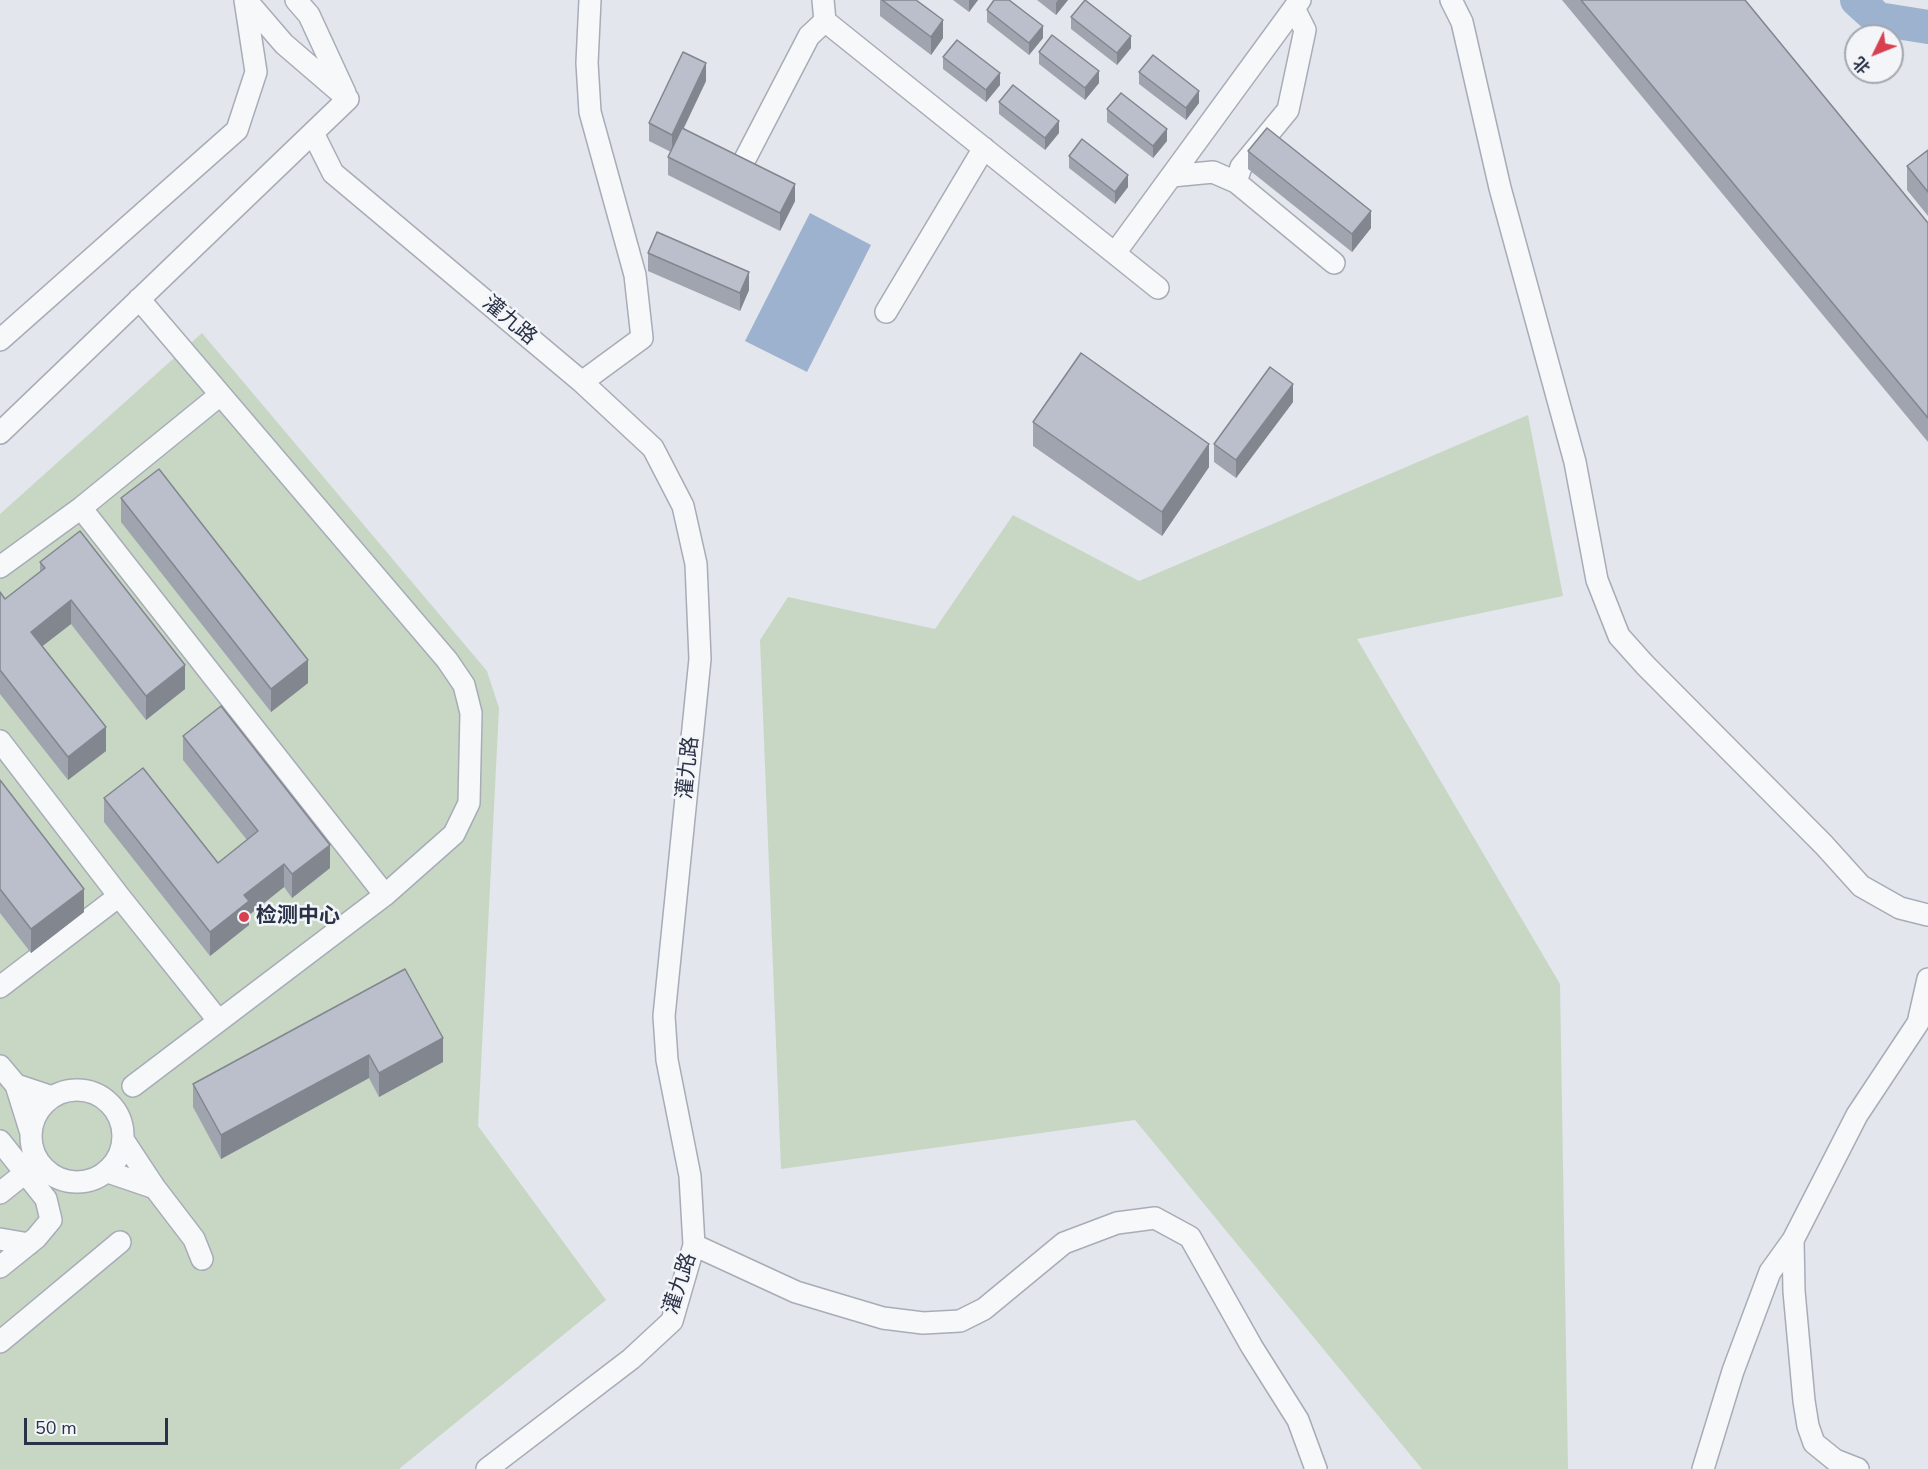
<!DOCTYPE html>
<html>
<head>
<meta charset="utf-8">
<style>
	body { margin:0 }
	#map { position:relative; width:1928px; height:1469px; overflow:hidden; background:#e3e6ec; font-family:"Nunito Sans","Noto Sans SC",sans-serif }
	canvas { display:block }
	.north { position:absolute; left:1844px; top:24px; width:60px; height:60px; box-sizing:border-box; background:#f3f5f9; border:2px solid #a2a7b1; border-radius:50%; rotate:227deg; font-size:16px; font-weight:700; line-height:24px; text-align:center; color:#293246 }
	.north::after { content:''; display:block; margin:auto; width:21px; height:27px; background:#d9404f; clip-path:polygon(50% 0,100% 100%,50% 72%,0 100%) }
	.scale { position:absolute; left:24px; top:1418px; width:144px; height:27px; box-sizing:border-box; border:3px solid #293246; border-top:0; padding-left:8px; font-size:18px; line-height:21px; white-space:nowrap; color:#293246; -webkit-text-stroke:4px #f3f5f9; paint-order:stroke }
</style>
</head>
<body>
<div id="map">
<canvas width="1928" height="1469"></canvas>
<div class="north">北</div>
<div class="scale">50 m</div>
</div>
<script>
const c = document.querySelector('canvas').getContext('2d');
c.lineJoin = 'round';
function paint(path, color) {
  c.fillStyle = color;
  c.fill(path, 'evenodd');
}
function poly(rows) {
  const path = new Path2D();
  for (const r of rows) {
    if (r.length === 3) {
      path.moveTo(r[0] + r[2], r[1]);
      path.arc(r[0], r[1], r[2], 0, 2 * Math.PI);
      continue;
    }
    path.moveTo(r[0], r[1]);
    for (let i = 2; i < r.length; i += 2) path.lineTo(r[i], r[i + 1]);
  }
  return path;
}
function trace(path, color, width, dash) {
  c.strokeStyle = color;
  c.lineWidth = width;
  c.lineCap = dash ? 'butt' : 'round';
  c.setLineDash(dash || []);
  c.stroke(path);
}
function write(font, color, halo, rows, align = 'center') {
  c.font = font + ' "Nunito Sans","Noto Sans SC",sans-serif';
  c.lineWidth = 5;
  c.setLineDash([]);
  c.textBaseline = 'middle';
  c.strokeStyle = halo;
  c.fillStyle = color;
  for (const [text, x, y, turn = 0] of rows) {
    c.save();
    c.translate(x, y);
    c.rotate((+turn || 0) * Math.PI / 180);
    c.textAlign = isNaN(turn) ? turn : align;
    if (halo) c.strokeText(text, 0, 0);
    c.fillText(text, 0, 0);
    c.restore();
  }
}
paint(poly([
	[202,333,487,671,499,708,478,1126,606,1300,399,1469,0,1469,0,514],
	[1528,415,1563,596,1357,639,1560,984,1568,1469,1422,1469,1135,1120,781,1169,760,640,788,597,935,629,1013,515,1139,581]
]), '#c7d7c4');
paint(poly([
	[810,213,871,245,807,372,745,341]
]), '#9cb2cf');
trace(poly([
	[1857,0,1878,19,1928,27]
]), '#9cb2cf', 34);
const minor = poly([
	[246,0,284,44,348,99],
	[296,0,309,15,345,93],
	[823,0,825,21,1158,288],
	[1451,0,1462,22,1500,188,1575,462,1597,580,1619,636,1645,665,1824,845,1861,886,1900,908,1928,915],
	[313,133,333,173,582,382,653,448,683,506,696,564,700,659,664,1016,667,1060,690,1176,694,1245,672,1321,631,1359,487,1469],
	[744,161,809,36,825,21],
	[1172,176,1213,172,1236,182,1334,263],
	[1236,182,1241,167,1288,110,1305,30,1294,8],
	[1115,253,1300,0],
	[886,312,984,148],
	[0,340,237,130,256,72,245,0],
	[582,382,642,338,635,275,590,112,587,63,590,0],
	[0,433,348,99],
	[81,508,385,895],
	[0,567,81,508,220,395],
	[0,741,119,896,218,1020],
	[0,987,119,896],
	[0,1066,16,1085],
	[133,1086,385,895,454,834,469,803,471,713,464,685,447,660,139,299],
	[77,1136,46],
	[31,1133,16,1085,52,1097],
	[0,1141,46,1199,51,1220,36,1238,0,1267],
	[108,1172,155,1188,124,1141],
	[155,1188,194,1239,202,1259],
	[0,1193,25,1173],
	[0,1239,29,1244],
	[1793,1240,1794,1291,1804,1401,1808,1426,1814,1443,1835,1460,1858,1469],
	[694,1245,796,1292,883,1318,923,1323,960,1321,984,1309,1064,1243,1117,1223,1155,1218,1190,1237,1252,1347,1298,1420,1316,1469],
	[0,1342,120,1242],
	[1703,1469,1733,1371,1770,1272,1793,1240,1857,1115,1918,1023,1928,979]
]);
trace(minor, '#a7acb7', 24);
trace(minor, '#f7f8fa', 21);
paint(poly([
	[880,0,916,0,943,38,931,55,880,16],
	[953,0,978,0,969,12],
	[1037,0,1068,0,1056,15],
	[1562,0,1745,0,1928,223,1928,442],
	[987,10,1043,38,1029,55,987,22],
	[1071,17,1131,48,1117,65,1071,29],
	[1039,52,1099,83,1085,100,1039,64],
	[943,57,1000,85,986,102,943,69],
	[1139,72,1199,103,1186,120,1139,84],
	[706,81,684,128,795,201,780,231,668,175,668,157,671,152,649,141,649,123],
	[999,102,1059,133,1045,150,999,114],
	[1107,109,1167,141,1153,158,1107,122],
	[1928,150,1928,216,1907,190,1907,166],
	[1248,151,1371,228,1352,252,1248,169],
	[1069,156,1128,187,1115,204,1069,168],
	[648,253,749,290,740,311,648,271],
	[1293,402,1236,478,1214,462,1214,444],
	[1033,422,1209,467,1162,536,1033,446],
	[121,498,308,683,271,712,121,522],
	[40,562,185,689,146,720,71,624,42,646,106,751,68,780,0,694,0,592,5,599,40,572],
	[183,736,330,868,292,898,284,887,249,915,249,925,210,956,104,822,104,798,218,863,247,840,183,760],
	[0,780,84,912,31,953,0,913],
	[405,969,443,1062,379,1097,369,1078,221,1159,193,1107,193,1084]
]), '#a0a4af');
paint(poly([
	[969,0,978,0,969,12],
	[1058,0,1068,0,1056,15,1056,3],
	[943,20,943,38,931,55,931,37],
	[1043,26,1043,38,1029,55,1029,43],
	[1131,36,1131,48,1117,65,1117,53],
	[706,63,706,81,672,152,672,135],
	[1099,71,1099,83,1085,100,1085,88],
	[1000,73,1000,85,986,102,986,90],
	[1199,91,1199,103,1186,120,1186,108],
	[1059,121,1059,133,1045,150,1045,138],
	[1167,129,1167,141,1153,158,1153,146],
	[1128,175,1128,187,1115,204,1115,192],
	[795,184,795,201,780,231,780,213],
	[1371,211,1371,228,1352,252,1352,234],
	[749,272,749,290,740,311,740,293],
	[1293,384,1293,402,1236,478,1236,460],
	[1209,444,1209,467,1162,536,1162,512],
	[71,600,71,624,31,655,31,632],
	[308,660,308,683,271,712,271,689],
	[185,665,185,689,146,720,146,696],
	[106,727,106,751,68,780,68,757],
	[330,845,330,868,292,898,292,874],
	[284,864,284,887,249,915,249,925,210,956,210,932,244,895],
	[84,889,84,912,31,953,31,929],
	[443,1038,443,1062,379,1097,379,1073],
	[369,1055,369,1078,221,1159,221,1135]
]), '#82868e');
const building = poly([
	[882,0,916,0,943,20,931,37,882,0],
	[994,0,1009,0,1043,26,1029,43,987,10,994,0],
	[1085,0,1131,36,1117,53,1071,17,1085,0],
	[1581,0,1745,0,1928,223,1928,418,1581,0],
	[1052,35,1099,71,1085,88,1039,52,1052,35],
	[957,40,1000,73,986,90,943,57,957,40],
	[683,52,706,63,672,135,649,123,683,52],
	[1153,55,1199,91,1186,108,1139,72,1153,55],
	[1013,85,1059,121,1045,138,999,102,1013,85],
	[1121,93,1167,129,1153,146,1107,109,1121,93],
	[682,128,795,184,780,213,668,157,682,128],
	[1267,128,1371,211,1352,234,1248,151,1267,128],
	[1082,139,1128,175,1115,192,1069,156,1082,139],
	[1928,150,1928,192,1907,166,1928,150],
	[657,232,749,272,740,293,648,253,657,232],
	[1081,353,1209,444,1162,512,1033,422,1081,353],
	[1270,367,1293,384,1236,460,1214,444,1270,367],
	[159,469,308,660,271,689,121,498,159,469],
	[80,531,185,665,146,696,71,600,31,632,106,727,68,757,0,670,0,592,5,599,45,568,40,562,80,531],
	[221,706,330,845,292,874,284,864,244,895,249,901,210,932,104,798,143,768,218,863,258,831,183,736,221,706],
	[0,780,84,889,31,929,0,889,0,780],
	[405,969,443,1038,379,1073,369,1055,221,1135,193,1084,405,969]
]);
paint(building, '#babfcb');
trace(building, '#82868e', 1.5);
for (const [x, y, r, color] of [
	[244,917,6,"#d9404f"]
]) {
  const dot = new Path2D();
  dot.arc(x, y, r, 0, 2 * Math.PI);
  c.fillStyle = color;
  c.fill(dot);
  trace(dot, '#f3f5f9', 2);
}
write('21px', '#293246', '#f3f5f9', [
	["灌九路",509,321,40],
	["灌九路",689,768,-84],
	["灌九路",681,1284,-72]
]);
write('bold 21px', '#293246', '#f3f5f9', [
	["检测中心",256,917]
], 'left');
</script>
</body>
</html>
